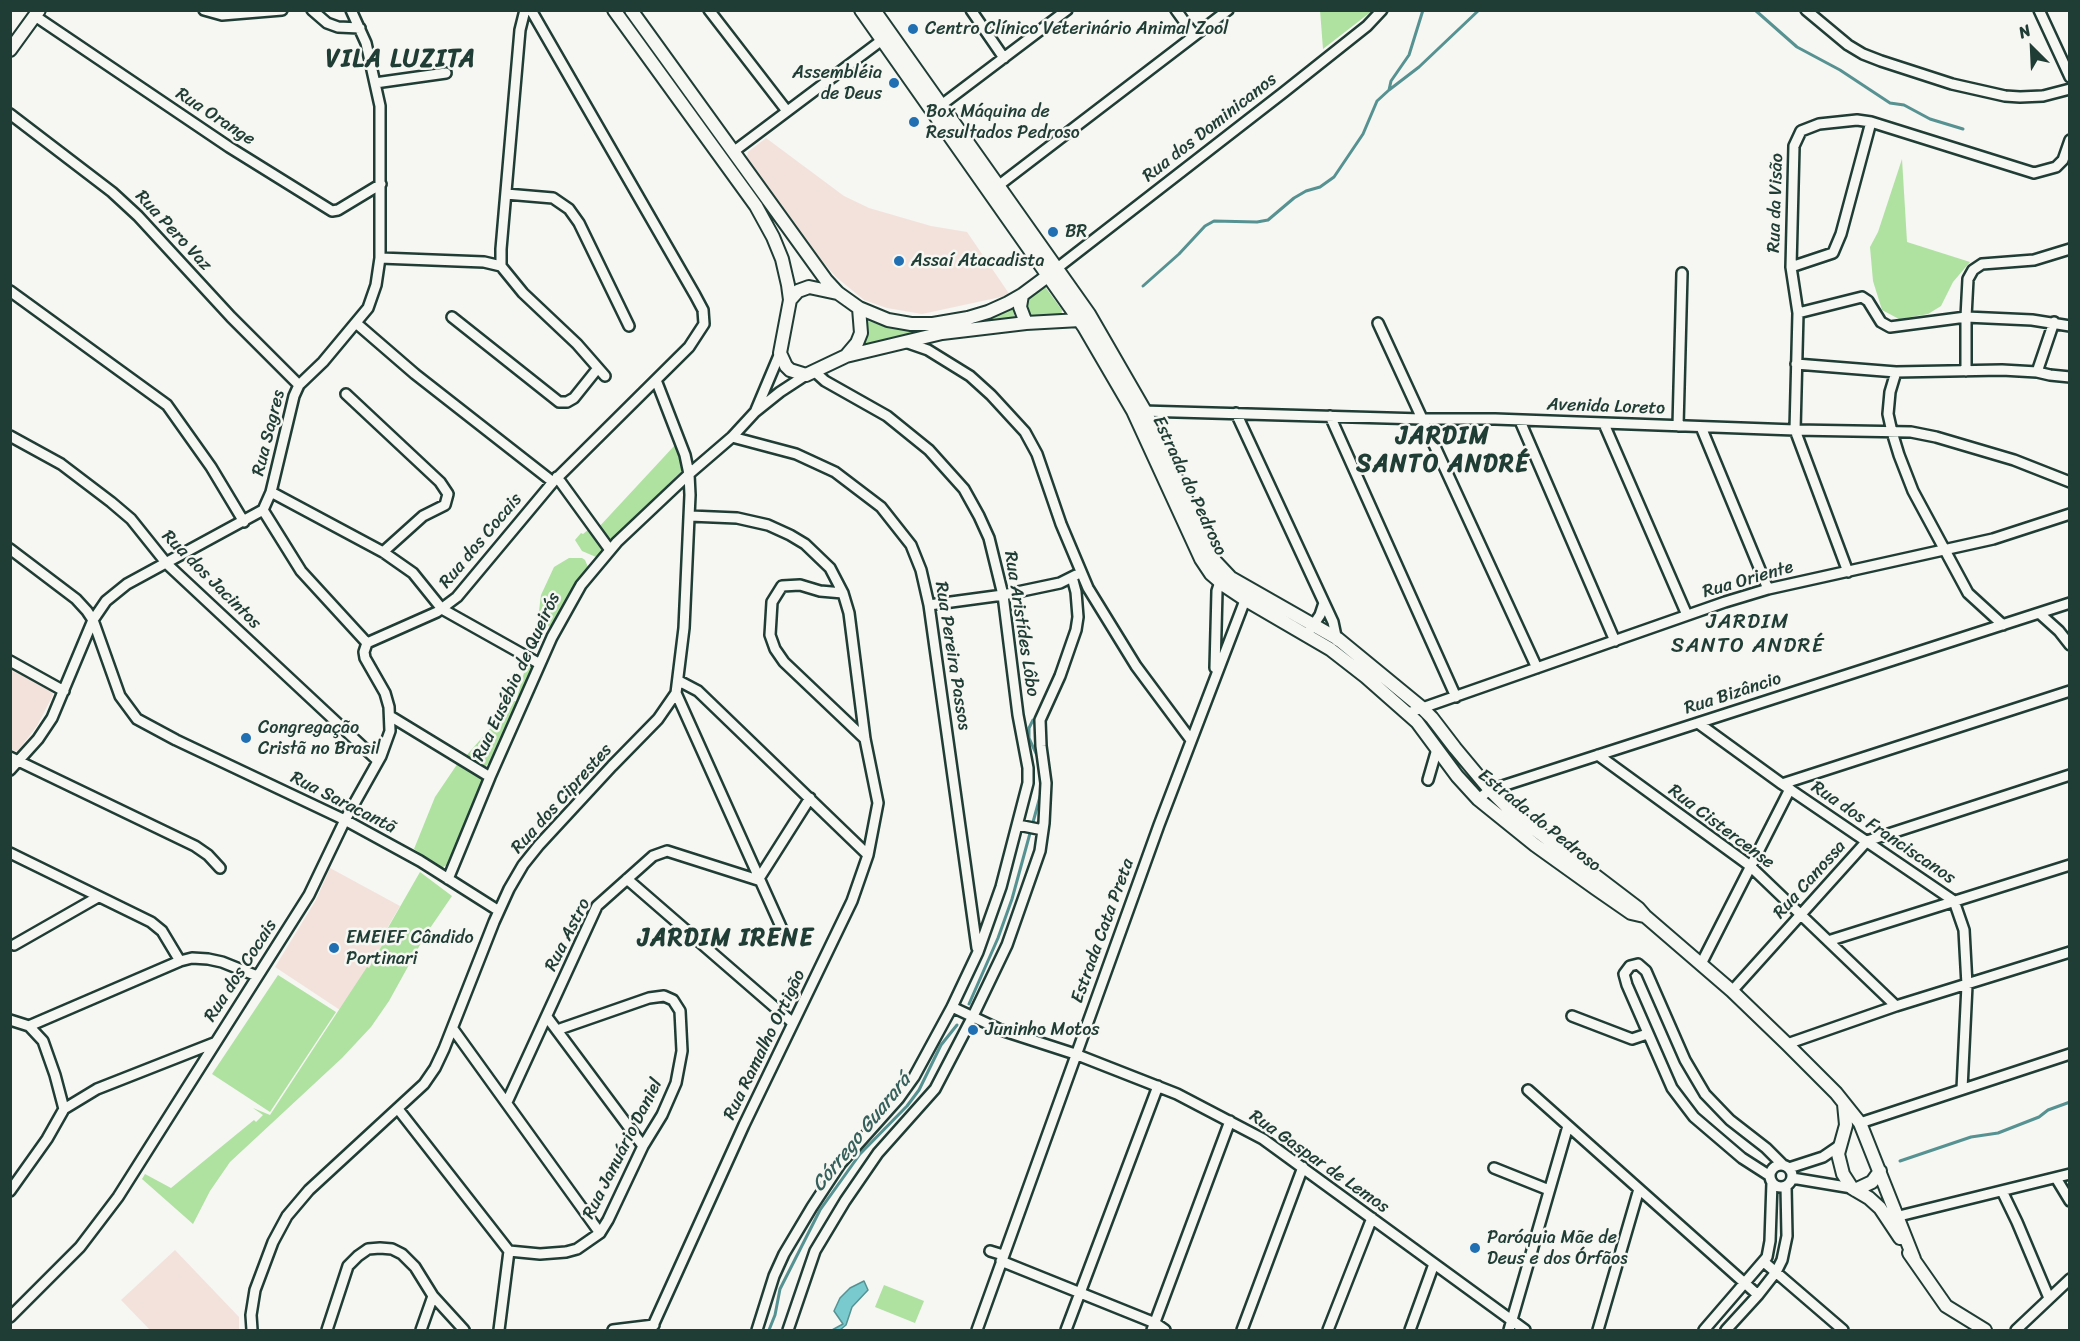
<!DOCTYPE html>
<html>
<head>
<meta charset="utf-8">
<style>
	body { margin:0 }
	#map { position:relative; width:2080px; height:1341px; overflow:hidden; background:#f6f6f2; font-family:Sriracha,sans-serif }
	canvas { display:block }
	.frame { position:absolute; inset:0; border:12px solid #1f3d34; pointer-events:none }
	.north { position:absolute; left:2002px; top:18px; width:60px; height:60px; -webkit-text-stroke:4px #f6f6f2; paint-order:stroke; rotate:336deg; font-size:16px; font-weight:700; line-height:24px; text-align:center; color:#1f3d34 }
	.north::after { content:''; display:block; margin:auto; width:21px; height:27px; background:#1f3d34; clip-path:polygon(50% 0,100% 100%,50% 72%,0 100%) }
</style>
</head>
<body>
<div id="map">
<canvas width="2080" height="1341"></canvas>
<div class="frame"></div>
<div class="north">N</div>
</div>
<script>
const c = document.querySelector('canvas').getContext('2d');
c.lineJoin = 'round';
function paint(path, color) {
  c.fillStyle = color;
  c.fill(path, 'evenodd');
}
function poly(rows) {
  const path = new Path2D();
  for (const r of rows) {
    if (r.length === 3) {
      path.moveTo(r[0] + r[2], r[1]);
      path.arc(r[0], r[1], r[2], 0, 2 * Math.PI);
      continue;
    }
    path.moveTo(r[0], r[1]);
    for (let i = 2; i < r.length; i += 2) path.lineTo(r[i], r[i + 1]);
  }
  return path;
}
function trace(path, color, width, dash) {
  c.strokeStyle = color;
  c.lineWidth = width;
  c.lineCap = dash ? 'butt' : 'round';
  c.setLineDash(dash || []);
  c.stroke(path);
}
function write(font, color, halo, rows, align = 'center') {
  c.font = font + ' Sriracha,sans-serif';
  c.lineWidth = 5;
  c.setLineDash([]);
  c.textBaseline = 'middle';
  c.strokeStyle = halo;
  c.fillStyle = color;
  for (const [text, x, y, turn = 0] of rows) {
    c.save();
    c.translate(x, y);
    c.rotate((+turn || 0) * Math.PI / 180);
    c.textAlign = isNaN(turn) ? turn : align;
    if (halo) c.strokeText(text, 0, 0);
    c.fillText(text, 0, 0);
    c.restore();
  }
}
paint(poly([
	[766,138,844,196,869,208,931,226,967,232,1010,295,922,314,887,308,864,300,836,277,823,262,747,157,748,152],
	[11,669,52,692,53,695,37,726,17,752,11,749],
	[330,868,400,906,385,932,388,935,369,969,367,968,340,1010,275,967,316,900],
	[175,1250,239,1317,239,1330,150,1330,121,1300]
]), '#f3e2dc');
paint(poly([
	[1320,10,1372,10,1372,11,1323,49],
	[1902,159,1907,242,1970,262,1953,282,1941,306,1928,314,1899,319,1882,310,1873,281,1870,247,1878,232],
	[1043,286,1046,288,1062,310,1061,317,1029,317,1024,301],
	[1010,308,1013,309,1015,319,864,346,863,344,866,334,866,323,868,321,896,329,920,330,939,329],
	[675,445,683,466,681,472,612,540,608,540,598,528],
	[589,529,603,547,602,552,596,557,582,551,575,540,581,533,583,534],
	[569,558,582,558,585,560,588,567,550,628,541,617,539,611,541,595,554,567],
	[527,662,534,668,490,762,485,767,466,756,501,716,506,717,514,701,516,701],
	[458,763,485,779,447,865,441,868,414,849,435,797],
	[420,872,452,896,426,934,389,1001,371,1027,342,1058,230,1162,210,1191,193,1224,142,1179,145,1174,171,1188,254,1120,256,1122,263,1115,253,1108,270,1115,367,967,369,968,388,935,385,933],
	[278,975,336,1012,270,1112,212,1074],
	[884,1285,924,1301,915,1323,875,1307]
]), '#afe1a1');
const water = poly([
	[864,1281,868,1290,852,1307,846,1325,840,1330,832,1330,843,1324,834,1311,840,1298,850,1288,864,1281]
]);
paint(water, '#79cacf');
trace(water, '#559291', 1.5);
trace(poly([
	[1755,10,1797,47,1840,70,1890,103,1904,105,1930,119,1963,129],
	[1389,90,1391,81,1409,55,1423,10],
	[1143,286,1179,254,1205,226,1214,221,1257,222,1268,220,1294,198,1306,191,1320,187,1334,177,1363,134,1377,101,1389,90,1419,67,1479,10],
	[1033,720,1029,728,1029,738,1039,760],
	[969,1004,998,938,1012,899,1041,793],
	[1900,1161,1971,1137,1998,1133,2039,1117,2048,1110,2070,1102],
	[769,1330,775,1315,780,1289,820,1210,860,1154,907,1106,919,1090,941,1045,957,1025]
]), '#559291', 3);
const minor = poly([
	[204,10,222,15,282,10],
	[312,10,327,23,338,27,360,28],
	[709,10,787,111],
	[971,10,1004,58],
	[1176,10,1194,35],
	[1806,10,1848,45,1863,54,1881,61,1952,84,2005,96,2020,97,2043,96,2070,89],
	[2039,10,2070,77],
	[35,16,229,147,332,211,338,210,381,184],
	[375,83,446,73],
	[936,109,1067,10],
	[10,114,112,192,138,216,231,317,299,385],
	[733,152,886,37],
	[994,189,1228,10],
	[506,194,553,198,569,209,579,223,629,326],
	[380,258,484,262,501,266,523,293,577,344,605,376],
	[501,266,501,249,520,30,525,10],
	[1791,267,1833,253,1841,234,1871,122],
	[1056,269,1284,92,1367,26,1382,10],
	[10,291,167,405,211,467,244,522],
	[1798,313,1862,297,1868,301,1881,322,1890,327,1966,317,2032,320,2070,326],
	[452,317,559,402,567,402,574,398,598,368],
	[356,323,415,374,553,482],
	[1378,323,1537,668],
	[905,342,928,350,970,376,991,395,1025,432,1037,454,1061,524,1088,588,1136,666,1191,740],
	[1796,364,1896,372,2002,370,2037,372,2050,375,2070,377],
	[1966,371,1966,317,1968,279,1973,270,1982,264,2034,260,2070,249],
	[1896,372,1890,392,1888,414,1892,432,1899,455,1913,491,1968,593,2003,625],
	[2037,372,2054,322],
	[346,394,440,482,448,494,445,505,423,516,383,552],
	[756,410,780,353],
	[1142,411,1422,419,1495,419,1795,430,1911,432,1936,437,2014,460,2070,482],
	[1236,413,1333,622,1337,641],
	[1330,416,1456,697],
	[1520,421,1615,641],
	[1604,424,1687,615],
	[1678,426,1682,273],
	[1701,427,1768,589],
	[10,436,61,464,111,502,131,519,167,564,378,761],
	[732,437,796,454,835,472,881,507,911,545,921,570,929,605,977,948],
	[557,477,610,550],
	[271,492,383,552,413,573,442,609,540,664],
	[263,510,301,571,367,643],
	[10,549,76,599,87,611,93,620,120,696,137,719,176,740,345,820,420,861,499,911],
	[1848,572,1795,430,1798,313,1791,267,1794,146,1801,131,1819,124,1857,120,1871,122,2034,173,2056,167,2063,160,2070,140],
	[843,593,820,591,800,585,782,586,772,602,770,635,775,649,784,662,865,739],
	[929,605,1003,595,1060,583,1076,575],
	[2039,613,2059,631,2070,645],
	[1310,630,1320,615,1324,603],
	[10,661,64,691],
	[1215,668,1217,591,1220,582,1224,580],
	[679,681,698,691,868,855],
	[676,693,782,929],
	[1408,713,1725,602,1768,589,1993,539,2070,514],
	[390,716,490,777],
	[1698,723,1782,784,1954,901,1964,930,1967,985,1962,1089],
	[1598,755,1749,865,1896,1006],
	[10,757,195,846,208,855,220,868],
	[10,770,38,739,52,718,93,620,106,601,127,584,263,510,271,492,294,396,299,385,323,362,368,308,376,285,380,258,380,106,366,43,351,10],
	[1428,780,1437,749],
	[1782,784,2070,691],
	[1478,799,1490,790,2070,603],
	[1018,825,1043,830],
	[10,853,151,922,162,931,180,961],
	[448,879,490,777,552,637,581,585,617,542,689,474,732,437,755,412,780,392,806,375],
	[627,879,793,1023],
	[1828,941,2070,865],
	[14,945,98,897],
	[1701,964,1790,789],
	[1732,991,1867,841,2070,775],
	[952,1007,1001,1030,1075,1054,1177,1094,1263,1139,1525,1330],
	[1572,1016,1632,1039,1647,1034],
	[547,1017,643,1146],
	[10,1020,29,1026,43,1041,55,1075,64,1109],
	[29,1026,180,961,192,958,208,959,222,962,257,976],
	[453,1029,600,1233],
	[1787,1044,1896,1006,2070,952],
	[1528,1090,1758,1295],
	[507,1102,597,906,653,856,667,851,758,880,810,798],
	[398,1109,509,1251,540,1254,566,1252,577,1249,600,1233,608,1220,643,1146,662,1115,676,1083,682,1051,680,1011,673,1000,664,996,649,998,557,1030],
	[1860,1123,2070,1054],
	[1781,1176,11],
	[1494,1168,1549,1190],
	[1789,1168,1823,1157,1839,1146],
	[1770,1176,1742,1158,1694,1117,1672,1088,1627,985,1624,974,1630,966,1638,964,1646,971,1685,1060,1705,1094,1730,1120,1766,1148,1783,1165],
	[1792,1178,1852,1188],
	[2056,1178,2070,1201],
	[10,1191,47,1139,64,1109,97,1089,214,1043],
	[2002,1191,2017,1222,2049,1298],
	[1891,1218,2070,1174],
	[990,1251,1003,1255],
	[1001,1261,1155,1323,1165,1330],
	[1764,1262,1843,1330],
	[10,1317,80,1247,118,1197,309,895,345,820,381,756,390,731,389,707,385,693,365,658,364,652,367,643,437,612,457,597,553,482,689,347,704,324,703,310,695,295,531,10],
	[252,1330,251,1315,255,1290,273,1242,287,1216,309,1190,424,1084,435,1068,444,1049,494,922,509,889,523,865,539,845,612,766,658,719,676,693,684,628,690,495,689,474,685,455,656,380],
	[327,1330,348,1266,358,1256,368,1249,380,1248,392,1249,402,1254,415,1267,433,1296,464,1330],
	[421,1330,433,1296],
	[499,1330,509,1251],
	[613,1330,654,1325],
	[651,1330,744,1125,852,901,868,855,878,803,865,739,849,613,843,593,830,568,805,544,790,535,768,525,737,518,690,516],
	[757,1330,774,1276,784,1254,812,1207,841,1163,899,1098,914,1077,952,1007,978,952,1001,887,1028,783,1028,768,1018,715,1003,595,989,538,979,516,964,489,929,450,887,416,825,381,814,371],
	[788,1330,815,1251,845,1201,878,1153,935,1089,973,1016,1007,945,1040,851,1044,823,1046,783,1041,746,1040,720,1060,676,1076,630,1078,617,1076,592,1072,577],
	[977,1330,1159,825,1247,595],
	[1066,1330,1158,1086],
	[1152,1330,1230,1121],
	[1242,1330,1303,1167],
	[1328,1330,1372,1218],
	[1410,1330,1434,1264],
	[1509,1330,1568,1126],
	[1598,1330,1639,1189],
	[1704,1330,1767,1257,1770,1241,1772,1182],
	[1726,1330,1758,1295,1776,1272,1782,1260,1787,1236,1786,1186],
	[2016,1330,2070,1279]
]);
const major = poly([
	[614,10,756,206,773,237,782,259,788,285,790,300,780,353,786,366,790,370,806,375,846,356,942,333,1026,323,1080,320,1083,318],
	[631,10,826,280,838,293,859,308,888,320,911,324,933,324,968,318,988,312,1008,303,1022,295,1053,272],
	[861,10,1084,327,1133,411,1201,559,1211,574,1225,586,1246,600,1330,649,1366,677,1417,722,1457,776,1478,799,1535,845,1595,888,1631,913,1644,916],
	[874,10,1089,314,1145,411,1215,561,1231,578,1338,639,1422,708,1432,718,1455,748,1490,790,1512,812,1638,908,1645,916,1732,991,1787,1044,1836,1093,1860,1123,1914,1259],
	[10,50,39,10],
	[1022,295,1020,307,1026,323],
	[790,300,798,291,809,287,837,293],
	[846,356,857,343,861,333,859,308],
	[1844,1104,1846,1125,1838,1154,1843,1174,1852,1188,1869,1198,1880,1208,1900,1238],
	[1855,1190,1872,1182,1880,1171],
	[1909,1253,1946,1306,1985,1330]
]);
trace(minor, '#1f3d34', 14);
trace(major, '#1f3d34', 16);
trace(minor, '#f6f6f2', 9);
trace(major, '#f6f6f2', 12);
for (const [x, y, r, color] of [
	[913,29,6,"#1f6fb2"],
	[894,83,6,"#1f6fb2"],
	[914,122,6,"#1f6fb2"],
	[1053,232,6,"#1f6fb2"],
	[899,261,6,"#1f6fb2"],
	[246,738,6,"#1f6fb2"],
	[334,948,6,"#1f6fb2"],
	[973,1030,6,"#1f6fb2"],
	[1475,1248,6,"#1f6fb2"]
]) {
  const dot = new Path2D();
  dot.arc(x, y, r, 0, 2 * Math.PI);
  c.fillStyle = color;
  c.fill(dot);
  trace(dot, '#f6f6f2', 2);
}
write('18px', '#1f3d34', '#f6f6f2', [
	["Centro Clínico Veterinário Animal Zool",925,29],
	["Assembléia",882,73,"right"],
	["de Deus",882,94,"right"],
	["Box Máquina de",926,112],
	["Resultados Pedroso",926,133],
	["BR",1065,232],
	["Assaí Atacadista",911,261],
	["Congregação",258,728],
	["Cristã no Brasil",258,749],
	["EMEIEF Cândido",346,938],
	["Portinari",346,959],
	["Juninho Motos",985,1030],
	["Paróquia Mãe de",1487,1238],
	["Deus e dos Órfãos",1487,1259]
], 'left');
write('18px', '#1f3d34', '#f6f6f2', [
	["Rua Orange",215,117,33],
	["Rua dos Dominicanos",1210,128,-38],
	["Rua da Visão",1776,203,-88],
	["Rua Pero Vaz",173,231,47],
	["Avenida Loreto",1606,407,2],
	["Rua Sagres",269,433,-76],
	["Estrada do Pedroso",1189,486,65],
	["Rua dos Cocais",481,541,-50],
	["Rua dos Jacintos",211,580,45],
	["Rua Oriente",1748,580,-16],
	["Rua Aristídes Lôbo",1021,624,81],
	["Rua Pereira Passos",952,656,81],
	["Rua Eusébio de Queirós",517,677,-65],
	["Rua Bizâncio",1733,694,-18],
	["Rua dos Ciprestes",562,799,-48],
	["Rua Saracantã",343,803,27],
	["Estrada do Pedroso",1539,821,39],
	["Rua Cistercense",1721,827,37],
	["Rua dos Franciscanos",1883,833,34],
	["Rua Canossa",1810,880,-48],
	["Estrada Cata Preta",1103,931,-70],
	["Rua Astro",568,935,-63],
	["Rua dos Cocais",241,971,-57],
	["Rua Ramalho Ortigão",765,1045,-64],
	["Rua Januário Daniel",623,1149,-63],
	["Rua Gaspar de Lemos",1319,1162,35]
]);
write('italic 20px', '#36605b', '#f6f6f2', [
	["Córrego Guarará",862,1133,-51]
]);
c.letterSpacing = '1.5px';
write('21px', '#1f3d34', '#f6f6f2', [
	["JARDIM",1748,623],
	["SANTO ANDRÉ",1748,647]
]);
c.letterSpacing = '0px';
c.letterSpacing = '1.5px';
write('bold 24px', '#1f3d34', '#f6f6f2', [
	["VILA LUZITA",401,60],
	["JARDIM",1443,437],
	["SANTO ANDRÉ",1443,465],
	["JARDIM IRENE",726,939]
]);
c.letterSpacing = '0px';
</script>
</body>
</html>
